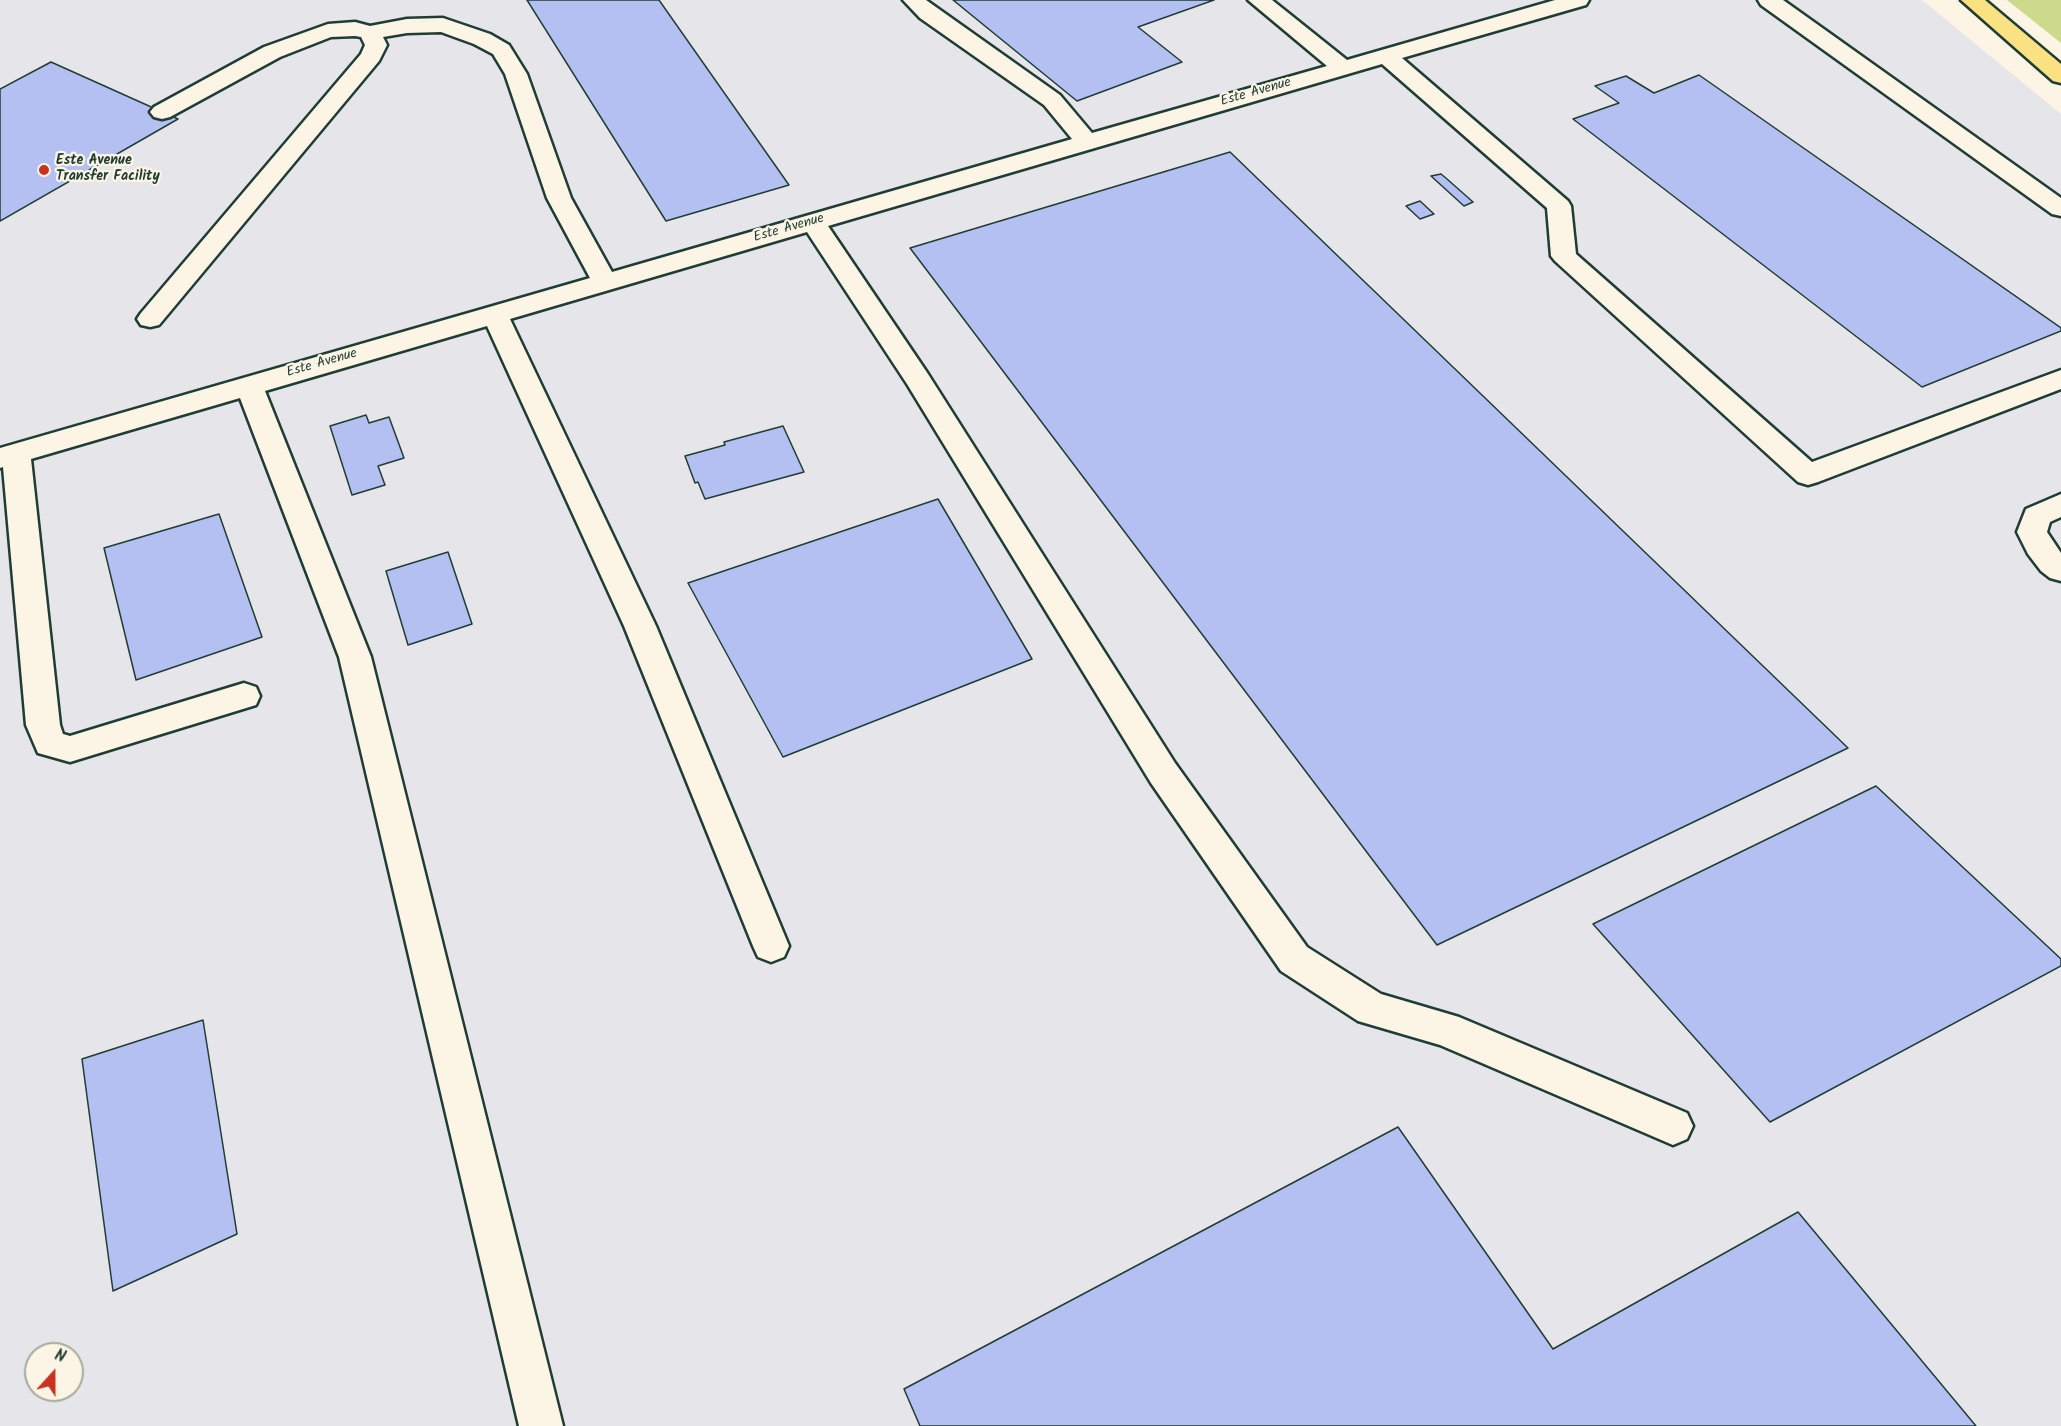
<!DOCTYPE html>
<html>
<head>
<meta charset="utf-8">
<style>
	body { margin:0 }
	#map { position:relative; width:2061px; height:1426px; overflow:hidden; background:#fcf5e5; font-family:Kalam,sans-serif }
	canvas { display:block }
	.north { position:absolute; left:24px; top:1342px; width:60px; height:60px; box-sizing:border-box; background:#fcf5e5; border:2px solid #a4ab9e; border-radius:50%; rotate:21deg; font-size:16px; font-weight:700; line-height:24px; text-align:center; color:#1f3d34 }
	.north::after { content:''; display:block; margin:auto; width:21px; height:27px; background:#c8321e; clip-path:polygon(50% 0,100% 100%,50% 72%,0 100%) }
</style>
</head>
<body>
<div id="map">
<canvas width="2061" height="1426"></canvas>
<div class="north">N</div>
</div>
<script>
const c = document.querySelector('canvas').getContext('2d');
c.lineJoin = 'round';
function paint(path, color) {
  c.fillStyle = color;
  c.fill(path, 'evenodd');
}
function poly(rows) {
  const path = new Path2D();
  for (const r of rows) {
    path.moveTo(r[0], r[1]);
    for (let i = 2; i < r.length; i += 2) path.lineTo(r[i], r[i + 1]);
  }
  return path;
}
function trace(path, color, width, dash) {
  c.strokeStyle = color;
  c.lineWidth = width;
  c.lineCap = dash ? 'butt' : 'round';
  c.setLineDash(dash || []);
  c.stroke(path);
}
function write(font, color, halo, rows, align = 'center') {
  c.font = font + ' Kalam,sans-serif';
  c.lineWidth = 4.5;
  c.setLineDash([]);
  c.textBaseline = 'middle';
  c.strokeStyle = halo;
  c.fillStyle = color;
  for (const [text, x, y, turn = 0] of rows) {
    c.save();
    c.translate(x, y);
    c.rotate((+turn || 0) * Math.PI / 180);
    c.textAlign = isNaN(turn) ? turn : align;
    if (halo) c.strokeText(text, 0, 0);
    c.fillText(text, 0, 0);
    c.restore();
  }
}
paint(poly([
	[0,0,1922,0,2061,114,2061,1426,0,1426],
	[36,1354,72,1354,72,1390,36,1390]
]), '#e6e5e9');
paint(poly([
	[2007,0,2061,0,2061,43]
]), '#cdda8d');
const building = poly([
	[527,0,659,0,789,185,666,221,527,0],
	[953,0,1214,0,1138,27,1182,62,1077,101,953,0],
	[51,62,178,119,0,221,0,89,51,62],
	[1699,75,2061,328,2061,331,1922,387,1573,119,1619,103,1595,86,1626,76,1654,93,1699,75],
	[1230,152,1848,748,1437,945,910,248,1230,152],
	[1441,174,1447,179,1473,202,1464,206,1431,176,1441,174],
	[1420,201,1434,214,1420,219,1406,206,1420,201],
	[366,415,369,423,389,417,404,458,378,466,385,485,352,495,330,426,366,415],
	[783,426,804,472,705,499,698,482,695,483,685,456,725,445,724,442,783,426],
	[938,499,1032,659,783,757,688,583,938,499],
	[219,514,262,637,136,680,104,548,219,514],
	[448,552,472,624,408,645,386,571,448,552],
	[1876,786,2061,959,2061,966,1770,1122,1593,924,1876,786],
	[203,1020,237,1234,113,1291,82,1059,203,1020],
	[1398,1127,1553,1349,1798,1212,1976,1426,920,1426,904,1389,1398,1127]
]);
paint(building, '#b3c0f1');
trace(building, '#1f3d34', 1.5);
const minor = poly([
	[903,0,926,0,1060,95,1092,133,1327,66,1248,0,1272,0,1347,60,1555,0,1589,0,1586,5,1402,58,1568,201,1571,206,1576,254,1812,462,2061,370,2061,389,1818,482,1808,485,1798,482,1555,261,1551,256,1547,208,1382,64,828,226,928,374,1175,763,1307,947,1381,994,1459,1017,1687,1113,1693,1126,1687,1139,1673,1145,1440,1045,1358,1021,1281,971,1151,783,907,384,807,232,510,319,656,626,789,946,784,957,771,962,758,957,753,946,624,626,487,326,265,391,371,657,563,1426,519,1426,339,657,240,398,31,459,60,725,63,734,70,736,244,683,256,687,260,696,256,705,70,762,38,753,26,725,3,467,0,468,0,448,590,278,547,198,505,74,493,54,474,44,441,32,407,33,383,37,387,45,379,61,159,325,150,327,141,325,137,319,141,313,361,54,365,45,361,37,355,36,331,37,280,57,170,117,162,119,154,117,150,112,154,107,264,47,328,24,355,22,370,26,407,19,443,18,490,34,509,45,527,74,571,198,612,272,1072,139,1044,105,920,18,903,0],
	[1758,0,1783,0,2061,198,2061,216,2052,214,1761,5,1758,0],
	[2061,494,2061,517,2050,522,2047,532,2061,553,2061,581,2050,578,2041,571,2028,554,2017,532,2026,509,2061,494]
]);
const major = poly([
	[1961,0,1985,0,2061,64,2061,83,2053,81,1961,0]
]);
trace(minor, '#1f3d34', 5);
trace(major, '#1f3d34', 5);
paint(minor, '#fcf5e5');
paint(major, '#fae181');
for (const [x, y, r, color] of [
	[44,170,6,"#c8321e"]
]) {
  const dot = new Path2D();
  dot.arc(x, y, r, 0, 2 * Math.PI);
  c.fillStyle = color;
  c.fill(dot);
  trace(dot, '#fcf5e5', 2);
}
write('14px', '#1f3d34', '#fcf5e5', [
	["Este Avenue",1256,93,-16],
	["Este Avenue",789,229,-16],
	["Este Avenue",322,364,-16]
]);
write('bold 14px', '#1f3d34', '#fcf5e5', [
	["Este Avenue",56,162],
	["Transfer Facility",56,178]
], 'left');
</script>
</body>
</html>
